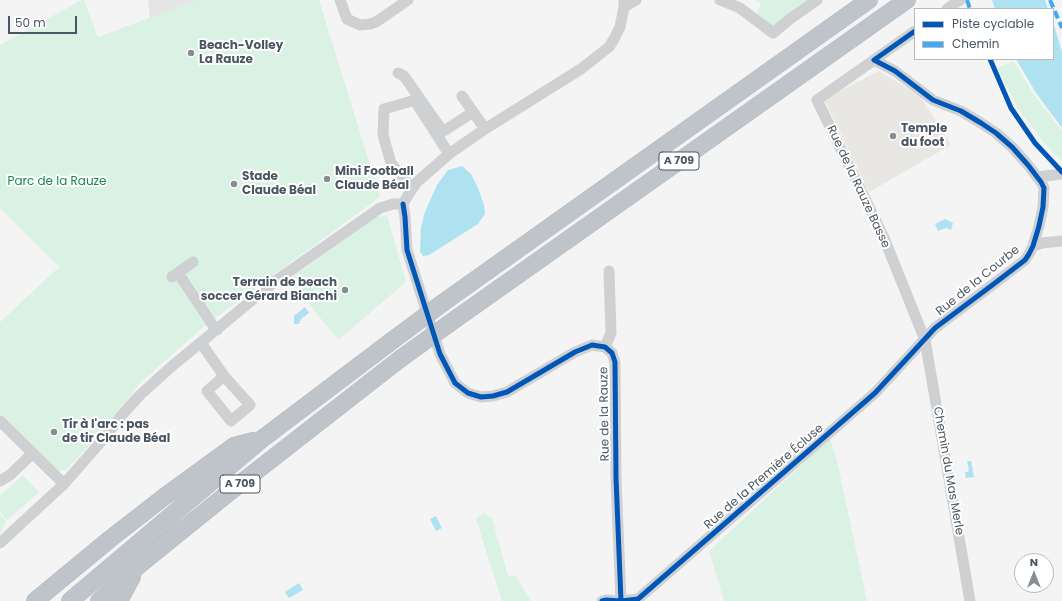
<!DOCTYPE html>
<html>
<head>
<meta charset="utf-8">
<style>
	body { margin:0 }
	#map { position:relative; width:1062px; height:601px; overflow:hidden; background:#f4f4f4; font-family:Poppins,sans-serif }
	canvas { display:block }
	.legend { position:absolute; left:914px; top:8px; width:140px; height:52px; box-sizing:border-box; background:#fff; border:1px solid #b7bbc0; margin:0; padding:5px 7px; list-style:none; font-size:12px; color:#4a5661 }
	.legend li { display:flex; align-items:center; gap:8px; height:20px }
	.legend b { width:20px; border:1px solid #b7bbc0 }
	.north { position:absolute; left:1014px; top:553px; width:40px; height:40px; box-sizing:border-box; background:#fff; border:1px solid #b7bbc0; border-radius:50%; rotate:0deg; font-size:11px; font-weight:700; line-height:16px; text-align:center; color:#4a5661 }
	.north::after { content:''; display:block; margin:auto; width:14px; height:18px; background:#868d94; clip-path:polygon(50% 0,100% 100%,50% 72%,0 100%) }
	.scale { position:absolute; left:8px; top:16px; width:69px; height:18px; box-sizing:border-box; border:2px solid #4a5661; border-top:0; padding-left:5px; font-size:12px; line-height:14px; white-space:nowrap; color:#4a5661; -webkit-text-stroke:3px #fff; paint-order:stroke }
</style>
</head>
<body>
<div id="map">
<canvas width="1062" height="601"></canvas>
<ul class="legend">
<li><b style="height:5px;background:#0057b8"></b>Piste cyclable</li>
<li><b style="height:5px;background:#3fa9f5"></b>Chemin</li>
</ul>
<div class="north">N</div>
<div class="scale">50 m</div>
</div>
<script>
const c = document.querySelector('canvas').getContext('2d');
c.lineJoin = 'round';
function paint(path, color) {
  c.fillStyle = color;
  c.fill(path, 'evenodd');
}
function poly(rows) {
  const path = new Path2D();
  for (const r of rows) {
    path.moveTo(r[0], r[1]);
    for (let i = 2; i < r.length; i += 2) path.lineTo(r[i], r[i + 1]);
  }
  return path;
}
function trace(path, color, width, dash) {
  c.strokeStyle = color;
  c.lineWidth = width;
  c.lineCap = dash ? 'butt' : 'round';
  c.setLineDash(dash || []);
  c.stroke(path);
}
function write(font, color, halo, rows, align = 'center') {
  c.font = font + ' Poppins,sans-serif';
  c.lineWidth = 4;
  c.setLineDash([]);
  c.textBaseline = 'middle';
  c.strokeStyle = halo;
  c.fillStyle = color;
  for (const [text, x, y, turn = 0] of rows) {
    c.save();
    c.translate(x, y);
    c.rotate((+turn || 0) * Math.PI / 180);
    c.textAlign = isNaN(turn) ? turn : align;
    if (halo) c.strokeText(text, 0, 0);
    c.fillText(text, 0, 0);
    c.restore();
  }
}
paint(poly([
	[879,71,920,96,951,145,869,192,824,99]
]), '#e8e7e3');
paint(poly([
	[148,0,198,0,150,19]
]), '#e6e5e6');
paint(poly([
	[82,0,84,0,98,37,197,0,319,0,380,197,208,323,142,381,96,438,66,470,59,471,56,470,0,415,0,322,59,267,0,208,0,45],
	[755,0,810,0,773,27,757,15,761,3],
	[1014,61,1034,95,1062,131,1062,161,1045,144,1018,109,997,68],
	[387,215,406,282,338,340,289,279,376,217],
	[830,438,837,461,867,601,724,601,709,551,802,465,808,458],
	[23,475,39,492,7,520,0,512,0,496],
	[483,513,492,518,508,576,516,576,531,601,502,601,476,519],
	[0,514,6,521,0,534]
]), '#d9f2e3');
paint(poly([
	[992,0,1045,0,1048,9,995,9],
	[1053,22,1062,52,1062,128,1036,93,1016,59,1053,59],
	[462,166,471,174,478,188,484,205,485,214,478,224,429,255,423,256,420,252,421,227,425,212,437,185,448,170],
	[945,219,953,223,951,230,946,228,938,231,935,224],
	[305,307,309,313,301,319,299,324,294,324,294,316],
	[967,461,971,461,974,477,966,478,965,472,968,472,969,470],
	[436,516,442,528,436,531,430,519],
	[299,583,303,590,289,598,285,592]
]), '#aee2f0');
const highway = poly([
	[444,302,869,0],
	[450,323,907,0],
	[35,601,110,539,164,497,234,446,253,441],
	[70,601,262,439,393,340],
	[99,601,138,566,232,490,400,359],
	[119,601,132,577]
]);
trace(highway, '#b9bec3', 18);
trace(poly([
	[340,0,347,19,360,25,370,24,376,22,408,0],
	[720,0,740,8,773,33,790,19,817,0],
	[624,7,636,0],
	[947,9,960,0],
	[874,60,817,100,884,238,925,340,970,601],
	[398,73,404,76,441,129,444,131,473,112],
	[462,96,485,129],
	[1037,177,1062,174],
	[412,189,391,163,383,135,384,109,412,101,415,101,449,154],
	[403,204,405,217,407,250,440,354,455,383,468,393,481,397,493,396,507,392,575,352,592,345,605,347,612,353,615,362,616,478,621,601],
	[403,204,410,192,417,182,449,154,485,129,581,69,609,47,614,39,620,27,624,7,624,0],
	[1033,246,1042,243,1062,241],
	[178,273,212,324,217,330],
	[172,277,193,262],
	[201,343,224,376,250,405,231,421,207,391,224,376],
	[605,347,611,333,609,271],
	[0,421,64,484],
	[0,481,10,475,33,453],
	[0,543,64,484,106,436,121,416,140,395,171,367,274,282,380,208,393,204,403,204],
	[602,601,606,600,621,601,638,599,875,393,935,328,995,283,1025,260,1029,254,1033,246,1039,226,1043,207,1044,188,1041,182,1028,165,1012,147,996,133,981,123,961,111,933,100,895,71,874,60,915,31]
]), '#ced0d2', 11);
trace(highway, '#bec4c9', 17);
const highwayBridge = poly([
	[393,340,444,302],
	[400,359,450,323]
]);
trace(highwayBridge, '#b9bec3', 18, []);
trace(highwayBridge, '#bec4c9', 17);
trace(poly([
	[967,0,970,9],
	[1050,0,1062,28]
]), '#3fa9f5', 4, [8, 4]);
trace(poly([
	[990,59,1011,108,1035,143,1062,172],
	[403,204,405,217,407,250,440,354,455,383,468,393,481,397,493,396,507,392,575,352,592,345,605,347,612,353,615,362,616,478,621,601],
	[602,601,606,600,621,601,638,599,875,393,935,328,995,283,1025,260,1029,254,1033,246,1039,226,1043,207,1044,188,1041,182,1028,165,1012,147,996,133,981,123,961,111,933,100,895,71,874,60,915,31]
]), '#0057b8', 5);
for (const [x, y, r, color] of [
	[191,53,4,"#868d94"],
	[893,136,4,"#868d94"],
	[327,179,4,"#868d94"],
	[234,184,4,"#868d94"],
	[345,290,4,"#868d94"],
	[54,432,4,"#868d94"]
]) {
  const dot = new Path2D();
  dot.arc(x, y, r, 0, 2 * Math.PI);
  c.fillStyle = color;
  c.fill(dot);
  trace(dot, '#fff', 1.5);
}
for (const [x, y, w] of [
	[679,161,40],
	[240,484,40]
]) {
  const box = new Path2D();
  box.roundRect(x - w / 2, y - 9, w, 18, 3);
  c.fillStyle = '#fff';
  c.fill(box);
  trace(box, '#4a5661', 1);
}
write('bold 11px', '#4a5661', null, [
	["A 709",679,161],
	["A 709",240,484]
]);
write('bold 12px', '#4a5661', '#fff', [
	["Beach-Volley",199,46],
	["La Rauze",199,60],
	["Temple",901,129],
	["du foot",901,143],
	["Mini Football",335,172],
	["Claude Béal",335,186],
	["Stade",242,177],
	["Claude Béal",242,191],
	["Terrain de beach",337,283,"right"],
	["soccer Gérard Bianchi",337,297,"right"],
	["Tir à l'arc : pas",62,425],
	["de tir Claude Béal",62,439]
], 'left');
write('12px', '#17864f', '#fff', [
	["Parc de la Rauze",57,182]
]);
write('12px', '#4a5661', '#fff', [
	["Rue de la Rauze Basse",858,187,65],
	["Rue de la Courbe",978,281,-39],
	["Rue de la Rauze",605,414,-91],
	["Chemin du Mas Merle",948,471,80],
	["Rue de la Première Écluse",764,477,-41]
]);
</script>
</body>
</html>
